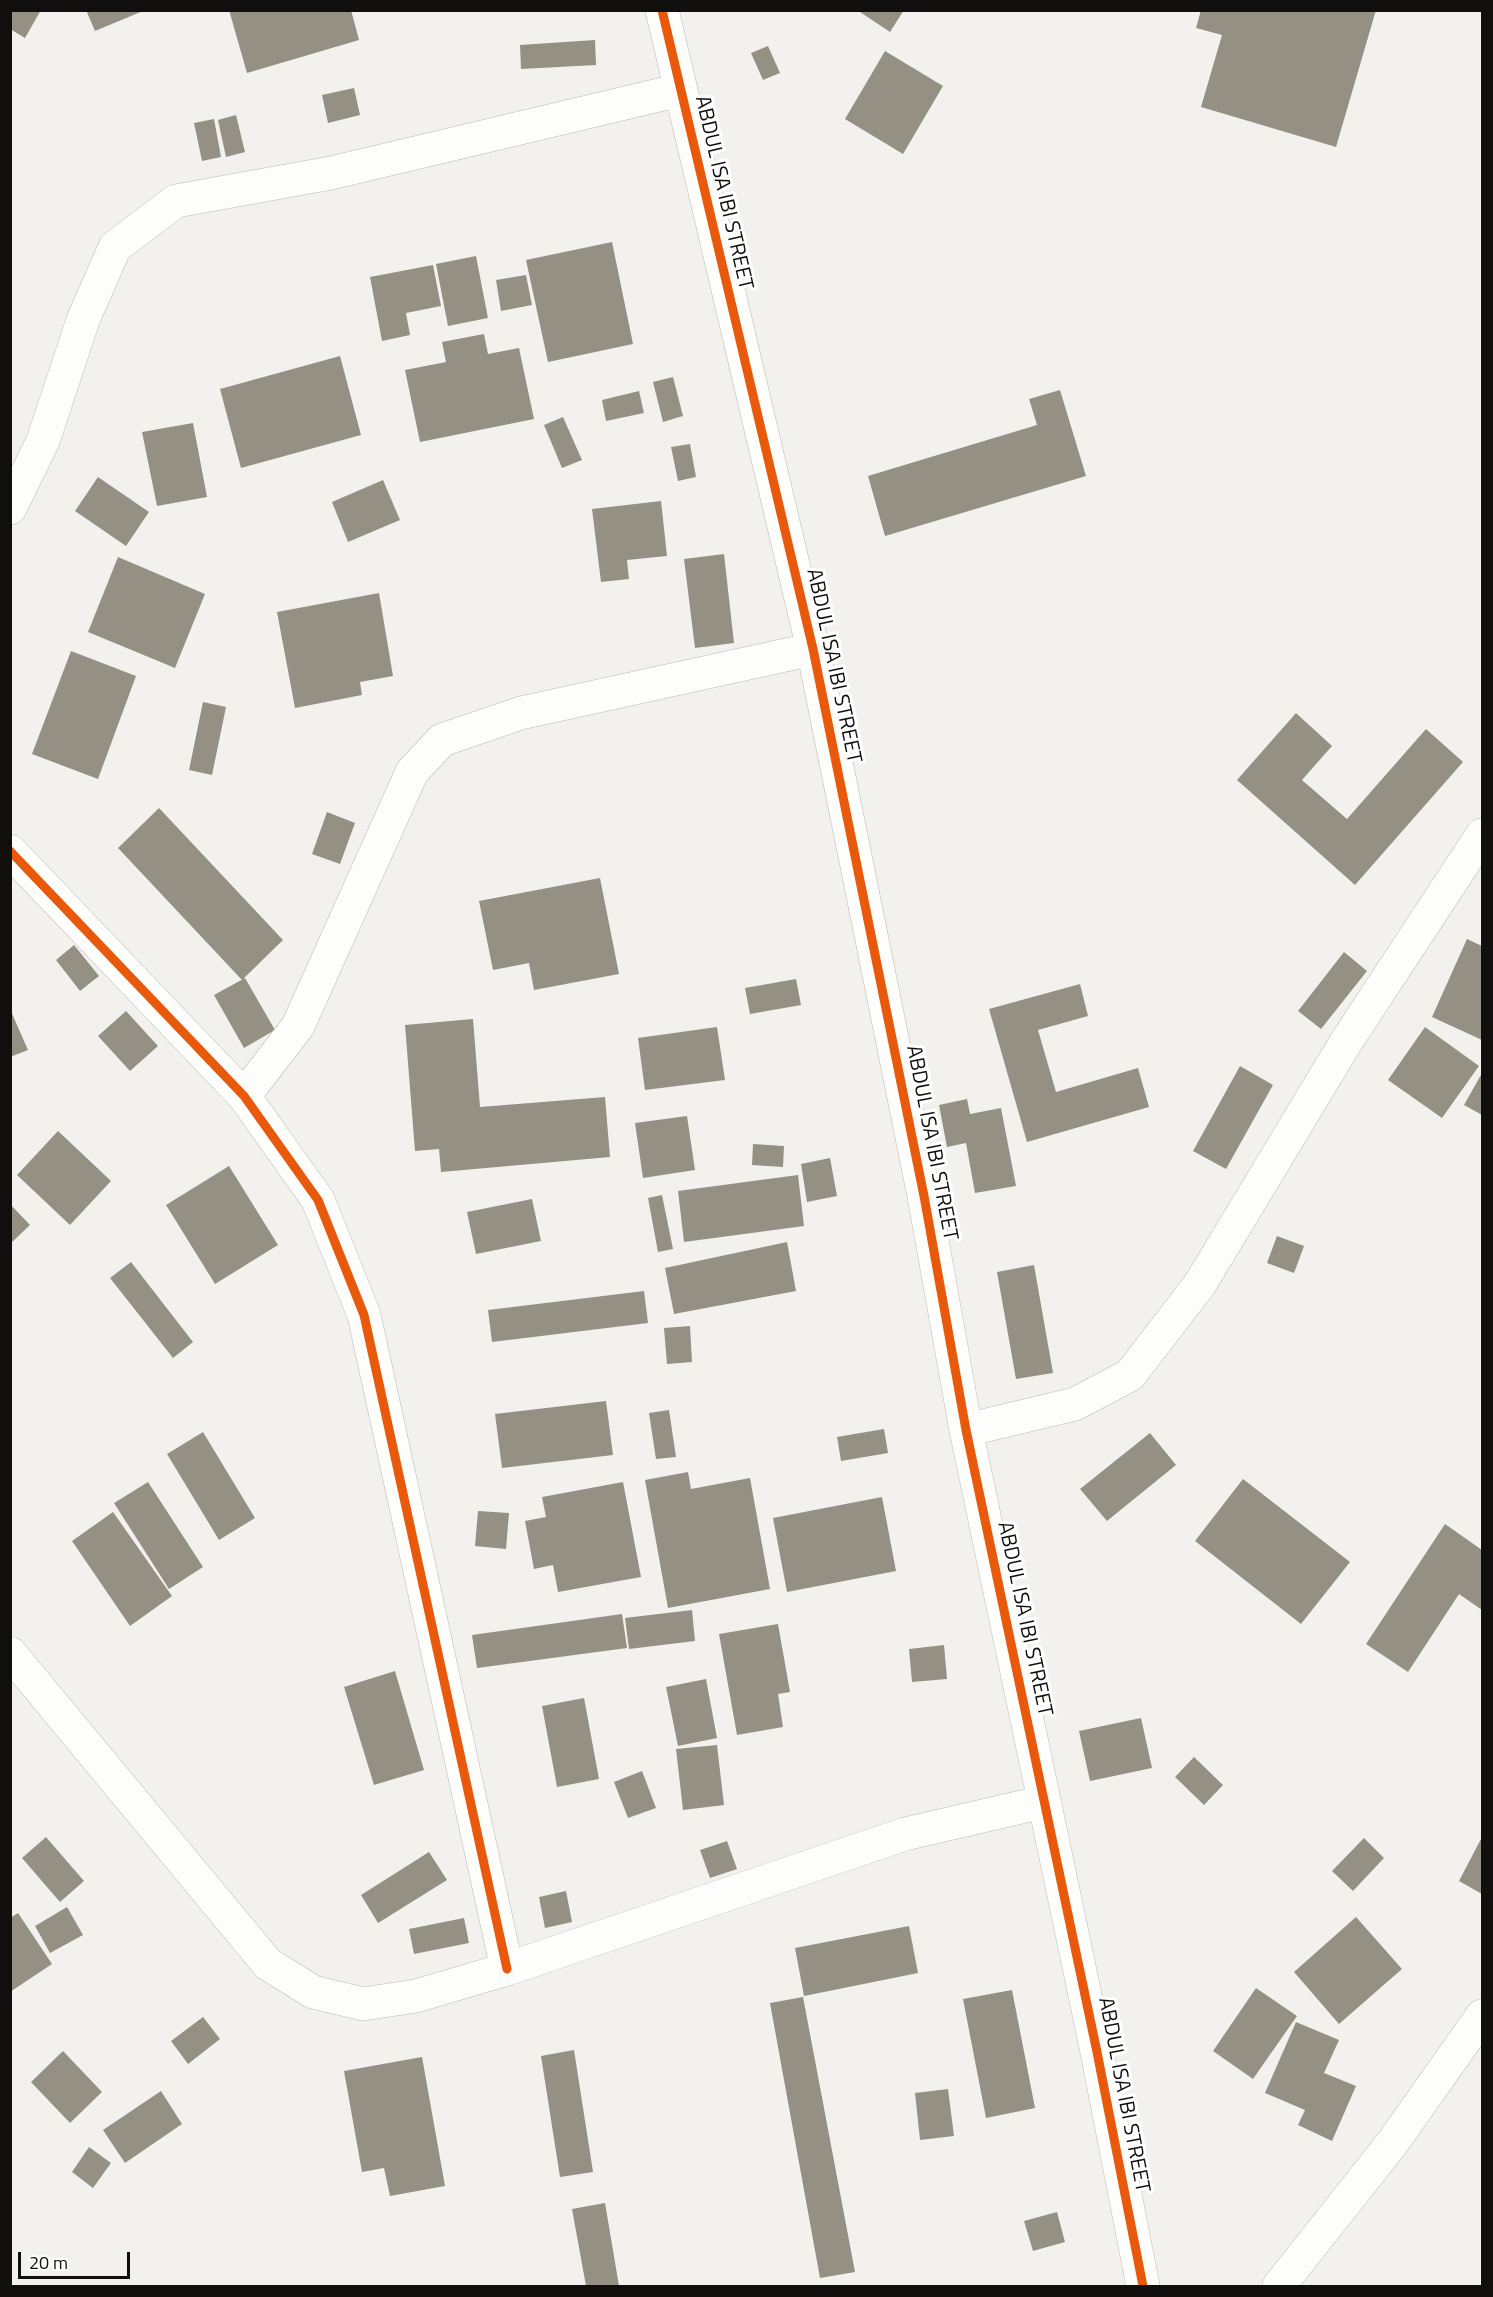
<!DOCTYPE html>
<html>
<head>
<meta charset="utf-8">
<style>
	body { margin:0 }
	#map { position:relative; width:1493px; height:2297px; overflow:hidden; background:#f2f1ed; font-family:"Titillium Web",sans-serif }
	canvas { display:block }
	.frame { position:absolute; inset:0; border:12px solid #100f0d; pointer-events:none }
	.scale { position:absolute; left:18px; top:2252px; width:112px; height:27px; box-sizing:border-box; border:3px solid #100f0d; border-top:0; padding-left:8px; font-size:18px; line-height:21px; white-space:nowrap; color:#100f0d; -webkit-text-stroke:4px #fff; paint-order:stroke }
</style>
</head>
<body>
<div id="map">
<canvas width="1493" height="2297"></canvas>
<div class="frame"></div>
<div class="scale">20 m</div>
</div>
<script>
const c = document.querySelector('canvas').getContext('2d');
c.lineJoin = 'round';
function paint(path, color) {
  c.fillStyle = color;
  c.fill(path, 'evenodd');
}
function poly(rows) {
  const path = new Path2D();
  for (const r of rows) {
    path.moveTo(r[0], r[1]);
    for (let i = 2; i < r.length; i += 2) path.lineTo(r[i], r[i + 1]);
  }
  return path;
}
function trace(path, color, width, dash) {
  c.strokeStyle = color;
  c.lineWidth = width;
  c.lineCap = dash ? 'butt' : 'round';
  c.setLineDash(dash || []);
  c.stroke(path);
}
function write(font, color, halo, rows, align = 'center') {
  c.font = font + ' "Titillium Web",sans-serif';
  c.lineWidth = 6;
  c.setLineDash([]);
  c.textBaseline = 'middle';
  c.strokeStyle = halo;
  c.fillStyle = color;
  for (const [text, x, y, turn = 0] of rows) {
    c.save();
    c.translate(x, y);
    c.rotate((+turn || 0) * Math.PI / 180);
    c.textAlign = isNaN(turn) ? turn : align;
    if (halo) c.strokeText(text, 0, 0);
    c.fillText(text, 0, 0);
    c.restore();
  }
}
paint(poly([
	[10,10,41,10,25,38,10,29],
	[86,10,143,10,143,11,95,31],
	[229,10,351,10,359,40,247,73],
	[857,10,904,10,890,32],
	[1201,10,1376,10,1336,147,1201,107,1222,35,1196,28],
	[595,40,596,65,521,69,520,45],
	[768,46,780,73,763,80,751,53],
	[885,51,943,86,903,154,845,119],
	[354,88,360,115,328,123,322,95],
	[236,115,245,152,226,157,218,120],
	[214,119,221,157,202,161,194,123],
	[612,242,633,344,548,362,526,260],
	[476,256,488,318,448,326,436,264],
	[433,265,441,306,406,313,410,335,382,341,370,277],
	[526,275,532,305,501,311,496,280],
	[484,334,488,354,519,348,534,419,420,442,405,370,446,362,442,342],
	[340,356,361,435,241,468,220,389],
	[673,377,683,416,663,422,653,382],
	[1060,390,1086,476,885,536,868,476,1037,425,1029,399],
	[639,391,644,413,606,421,602,400],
	[563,417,582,460,562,468,544,425],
	[193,423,207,497,157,506,142,432],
	[690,444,696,477,678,481,671,447],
	[98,477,149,512,126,546,75,511],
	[383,480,400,520,348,542,332,502],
	[661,501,667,556,627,560,629,579,601,582,592,509],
	[724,554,734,643,695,648,684,559],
	[118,557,205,594,175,668,88,632],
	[379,593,393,676,360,682,362,695,295,708,277,612],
	[71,651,136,676,98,779,32,754],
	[203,702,226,707,212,775,189,770],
	[1296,713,1332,746,1302,780,1347,819,1426,729,1463,762,1355,885,1237,780],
	[159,808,283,940,242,980,118,848],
	[327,812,355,823,340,864,312,854],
	[600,878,619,974,534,990,529,963,493,970,479,901],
	[1467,939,1482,946,1482,1040,1432,1017],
	[74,945,99,976,80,991,56,960],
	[1344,952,1367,971,1321,1029,1298,1011],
	[245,978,275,1030,244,1048,214,995],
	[796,979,801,1005,750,1014,745,988],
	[1080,984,1088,1016,1038,1030,1056,1092,1138,1068,1149,1107,1027,1142,989,1009],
	[10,1009,28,1050,10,1057],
	[126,1011,158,1046,130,1071,98,1036],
	[473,1019,480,1107,605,1097,610,1157,441,1172,439,1149,415,1151,405,1025],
	[717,1027,725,1080,645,1090,638,1038],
	[1425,1027,1479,1066,1442,1118,1388,1080],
	[1240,1066,1273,1085,1226,1169,1193,1151],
	[1482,1073,1482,1115,1464,1105],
	[967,1099,970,1114,1001,1108,1016,1186,975,1193,966,1143,947,1147,939,1105],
	[687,1116,695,1170,643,1178,635,1123],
	[58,1131,111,1181,70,1225,17,1175],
	[753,1144,784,1146,783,1167,752,1165],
	[830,1158,837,1196,807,1202,801,1164],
	[229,1166,278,1245,215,1284,166,1205],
	[798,1175,804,1226,684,1242,678,1191],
	[662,1195,673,1249,658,1252,648,1198],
	[532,1199,541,1241,476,1254,467,1212],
	[10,1204,30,1225,10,1244],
	[1277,1236,1304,1246,1294,1273,1267,1263],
	[787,1242,796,1291,674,1314,665,1268],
	[131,1262,193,1342,173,1358,110,1278],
	[1034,1265,1053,1373,1016,1379,997,1272],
	[644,1291,648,1323,492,1342,488,1310],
	[690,1326,692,1362,667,1364,664,1328],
	[606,1401,613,1455,502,1468,495,1414],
	[669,1410,676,1457,656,1459,649,1413],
	[884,1429,888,1453,841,1461,837,1437],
	[203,1432,255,1518,219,1540,167,1454],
	[1150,1433,1176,1465,1107,1521,1080,1489],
	[688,1472,691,1489,750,1478,770,1589,668,1608,645,1480],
	[1243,1479,1350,1562,1301,1624,1195,1541],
	[148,1482,203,1567,169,1589,114,1503],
	[623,1482,641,1577,558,1592,553,1565,534,1569,525,1521,546,1517,542,1497],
	[882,1497,896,1571,787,1592,773,1518],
	[478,1511,509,1513,506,1549,475,1546],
	[113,1512,172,1596,130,1626,72,1541],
	[1445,1524,1482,1550,1482,1610,1459,1594,1408,1672,1366,1644],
	[692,1610,695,1641,629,1649,625,1618],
	[622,1614,627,1648,477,1668,472,1635],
	[778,1624,790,1692,778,1694,783,1727,737,1735,719,1634],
	[944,1645,947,1679,912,1682,909,1649],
	[395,1671,424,1770,374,1785,344,1687],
	[706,1679,717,1738,678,1746,666,1687],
	[584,1698,599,1779,557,1787,542,1706],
	[1141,1718,1152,1768,1090,1781,1079,1731],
	[717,1745,724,1805,683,1810,676,1749],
	[1194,1757,1223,1785,1204,1805,1175,1777],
	[642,1771,656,1808,628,1818,614,1782],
	[46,1837,84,1881,60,1902,22,1858],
	[1482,1837,1482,1894,1459,1881],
	[1364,1838,1384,1858,1353,1891,1332,1871],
	[727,1841,737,1869,710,1878,700,1850],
	[429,1852,447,1880,378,1923,361,1895],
	[566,1891,572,1922,545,1928,539,1897],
	[67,1907,83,1935,50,1953,35,1926],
	[18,1913,52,1964,10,1992,10,1918],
	[1356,1917,1402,1969,1339,2024,1294,1972],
	[464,1918,469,1943,414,1954,409,1929],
	[909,1926,918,1973,804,1996,795,1948],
	[1256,1988,1297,2016,1253,2079,1213,2051],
	[1012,1990,1035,2108,986,2118,963,1999],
	[803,1997,855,2272,820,2278,770,2003],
	[203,2017,220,2039,188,2064,171,2041],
	[1296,2022,1339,2040,1324,2073,1356,2086,1332,2141,1298,2125,1305,2110,1265,2093],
	[574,2050,593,2172,560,2177,541,2056],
	[63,2051,102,2092,70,2123,31,2082],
	[422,2057,445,2186,390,2196,384,2168,362,2172,344,2071],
	[948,2089,954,2136,920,2140,915,2093],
	[161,2091,182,2124,125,2163,103,2130],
	[89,2147,111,2163,93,2188,72,2172],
	[605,2203,619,2286,586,2286,572,2209],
	[1057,2212,1065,2242,1033,2251,1024,2221]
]), '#949184');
const minor = poly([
	[662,10,813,649,924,1196,966,1430,1097,2052,1143,2286],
	[10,508,43,441,83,320,115,247,176,201,331,173,680,90],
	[10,851,244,1096,318,1200,364,1315,507,1969],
	[244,1096,298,1026,412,772,442,740,521,713,813,649],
	[966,1430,1075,1404,1130,1375,1200,1284,1346,1042,1482,835],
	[10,1653,268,1964,313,1992,363,2004,416,1996,507,1969,905,1834,1043,1802],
	[1279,2286,1393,2142,1482,2016]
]);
trace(minor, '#b9b9b6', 34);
trace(minor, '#fdfdfc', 33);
trace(poly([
	[662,10,813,649,924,1196,966,1430,1097,2052,1143,2286],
	[10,851,244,1096,318,1200,364,1315,507,1969]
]), '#e8590c', 9);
write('21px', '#100f0d', '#fff', [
	["ABDUL ISA IBI STREET",723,193,77],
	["ABDUL ISA IBI STREET",833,666,78],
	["ABDUL ISA IBI STREET",931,1143,79],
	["ABDUL ISA IBI STREET",1024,1619,78],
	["ABDUL ISA IBI STREET",1123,2095,79]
]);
</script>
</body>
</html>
